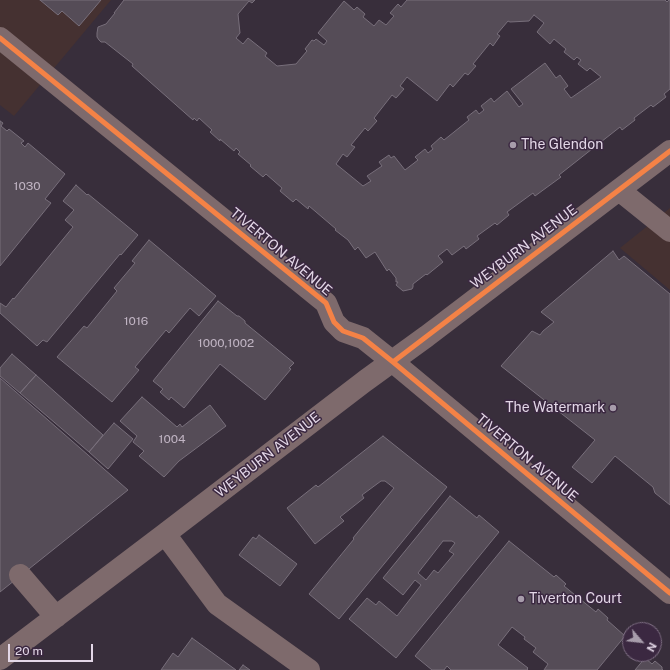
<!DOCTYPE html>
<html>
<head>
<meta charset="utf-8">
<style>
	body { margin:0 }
	#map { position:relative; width:670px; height:670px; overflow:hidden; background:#382e3b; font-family:"Public Sans",sans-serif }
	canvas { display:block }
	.north { position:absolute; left:622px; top:622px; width:40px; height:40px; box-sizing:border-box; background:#3b2841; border:1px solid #7e6e83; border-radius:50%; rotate:118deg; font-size:11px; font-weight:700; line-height:16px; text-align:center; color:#e3d7e7 }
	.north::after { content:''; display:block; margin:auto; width:14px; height:18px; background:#a79cab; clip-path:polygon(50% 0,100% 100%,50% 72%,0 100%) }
	.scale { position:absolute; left:8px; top:644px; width:85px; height:18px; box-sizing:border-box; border:2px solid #e3d7e7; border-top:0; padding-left:5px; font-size:12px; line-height:14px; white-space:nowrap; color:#e3d7e7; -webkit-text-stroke:3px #3b2841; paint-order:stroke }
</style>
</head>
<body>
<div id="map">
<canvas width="670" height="670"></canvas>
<div class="north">N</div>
<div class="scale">20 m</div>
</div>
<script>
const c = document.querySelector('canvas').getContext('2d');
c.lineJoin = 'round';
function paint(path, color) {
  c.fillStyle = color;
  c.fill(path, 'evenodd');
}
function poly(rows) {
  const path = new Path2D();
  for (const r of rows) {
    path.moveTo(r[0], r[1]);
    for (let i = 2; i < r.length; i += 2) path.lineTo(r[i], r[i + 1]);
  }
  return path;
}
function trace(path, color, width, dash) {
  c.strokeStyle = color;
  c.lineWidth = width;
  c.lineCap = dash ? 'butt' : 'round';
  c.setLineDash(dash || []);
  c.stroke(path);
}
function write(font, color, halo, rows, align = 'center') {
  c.font = font + ' "Public Sans",sans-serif';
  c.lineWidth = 3;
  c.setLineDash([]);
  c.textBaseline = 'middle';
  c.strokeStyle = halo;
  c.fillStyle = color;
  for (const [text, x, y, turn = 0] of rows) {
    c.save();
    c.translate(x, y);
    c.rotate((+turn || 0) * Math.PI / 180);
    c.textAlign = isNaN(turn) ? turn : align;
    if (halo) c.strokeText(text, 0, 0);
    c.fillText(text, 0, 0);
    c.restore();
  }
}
paint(poly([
	[0,0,111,0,14,116,0,105],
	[670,208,670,290,620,248]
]), '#453131');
const building = poly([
	[40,0,101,0,79,26,62,11,58,15,40,0],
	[124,0,255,0,252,3,249,1,238,14,240,33,236,38,243,44,248,38,267,53,265,56,277,66,296,64,307,51,305,49,312,40,314,41,316,39,324,45,327,41,318,33,344,1,354,10,357,7,365,14,363,17,374,26,379,20,386,25,394,16,390,13,398,4,401,7,407,0,665,0,667,2,669,0,670,0,670,89,664,94,666,97,653,107,651,105,634,118,635,120,622,130,620,127,559,175,561,177,535,196,533,193,507,212,509,215,497,225,495,223,477,236,479,239,466,249,464,246,452,255,447,249,438,256,443,262,427,275,426,274,413,284,413,287,412,289,403,291,396,285,398,282,396,282,396,278,389,269,387,271,375,252,366,258,358,247,355,250,348,240,335,230,336,229,309,206,308,209,296,199,293,202,280,191,282,188,266,174,263,177,250,166,251,165,238,154,240,152,236,148,234,151,220,139,220,141,210,132,212,130,199,118,197,121,194,118,193,120,132,66,133,64,105,42,101,42,99,40,97,37,97,33,98,27,106,24,115,13,114,13,124,0],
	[534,15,544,23,537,32,550,44,554,39,566,49,564,52,574,60,577,57,581,60,578,64,587,71,590,68,601,77,571,98,564,89,568,86,560,75,556,78,545,63,511,89,523,104,519,107,507,91,494,102,491,98,481,106,484,110,479,114,476,110,467,117,469,120,444,140,441,137,431,146,433,149,428,153,425,149,415,157,418,160,405,170,394,156,391,158,389,155,379,162,382,166,367,176,371,181,363,186,336,164,343,154,347,157,355,147,351,145,365,128,368,131,377,121,374,118,392,95,396,98,404,89,400,86,407,77,437,101,450,84,453,87,465,73,468,75,476,66,473,64,490,43,493,46,500,36,497,34,508,21,510,22,529,21,534,15],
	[0,121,3,123,1,126,7,131,9,129,24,141,21,143,25,147,28,143,65,174,45,199,51,203,0,266,0,121],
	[76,185,87,195,88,194,138,235,121,255,120,254,47,342,43,340,37,346,0,313,0,303,6,307,13,298,14,299,73,227,65,220,74,210,63,201,76,185],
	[149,240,216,296,199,316,190,308,169,333,166,330,135,367,139,370,112,402,57,357,84,326,87,328,117,291,114,288,135,263,132,261,149,240],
	[613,251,619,260,624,256,670,294,670,505,655,493,653,487,615,456,592,483,572,467,595,440,501,366,532,331,540,335,543,331,554,322,541,312,613,251],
	[218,301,237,316,239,316,245,321,245,323,294,363,289,368,291,369,265,400,220,364,184,408,171,397,169,400,160,392,163,389,153,381,218,301],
	[12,354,36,375,20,393,0,376,0,368,12,354],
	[36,375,103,435,89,452,20,393,36,375],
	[0,378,128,490,0,592,0,378],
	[142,397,177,427,180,424,182,427,210,405,226,426,179,461,164,477,139,456,144,451,133,442,137,436,120,421,142,397],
	[114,423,133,439,108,469,89,452,114,423],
	[383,436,447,487,339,619,309,594,354,539,353,538,394,488,385,481,381,481,362,495,364,498,340,517,344,521,315,544,287,508,316,485,318,487,383,436],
	[450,496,477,518,479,515,499,532,396,658,349,619,367,598,376,605,379,601,397,616,421,585,415,580,403,595,383,578,450,496],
	[443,541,452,541,455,543,449,551,454,554,438,573,434,570,426,580,418,573,443,541],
	[259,535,297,564,280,586,239,555,253,537,256,539,259,535],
	[509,541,554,577,556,575,566,584,564,586,596,612,598,609,608,618,607,620,625,636,597,670,544,670,548,664,533,652,536,648,524,639,525,637,512,627,498,645,528,668,527,669,528,670,451,670,447,666,444,670,432,670,415,656,509,541],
	[192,638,236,670,161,670,173,653,178,657,192,638],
	[645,658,652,664,655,661,662,667,662,669,663,670,635,670,645,658],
	[243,665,250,670,239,670,243,665]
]);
paint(building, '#554c57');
trace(building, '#786f7b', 1);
trace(poly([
	[0,38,326,303,334,322,343,331,363,338,393,362,670,593],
	[619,190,670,231],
	[165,534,217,604,309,670],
	[20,575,56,617],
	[0,659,165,534,365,381,427,336,670,151]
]), '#7e6a6c', 22);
trace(poly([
	[0,38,326,303,334,322,343,331,363,338,393,362,670,593],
	[393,362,670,151]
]), '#f48246', 5);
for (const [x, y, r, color] of [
	[513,145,4,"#a79cab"],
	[613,408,4,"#a79cab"],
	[521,599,4,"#a79cab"]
]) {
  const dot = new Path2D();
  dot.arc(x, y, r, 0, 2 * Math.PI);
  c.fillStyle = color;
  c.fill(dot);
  trace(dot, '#3b2841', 1.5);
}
write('12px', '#c0b4c3', null, [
	["1030",27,186],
	["1016",136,321],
	["1000,1002",226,343],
	["1004",172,439]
]);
write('14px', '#e3d7e7', '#3b2841', [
	["The Glendon",521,145],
	["The Watermark",605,408,"right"],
	["Tiverton Court",529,599]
], 'left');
write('14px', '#e3d7e7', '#3b2841', [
	["WEYBURN AVENUE",524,247,-37],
	["TIVERTON AVENUE",281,252,40],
	["WEYBURN AVENUE",268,455,-38],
	["TIVERTON AVENUE",527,458,40]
]);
</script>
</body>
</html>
